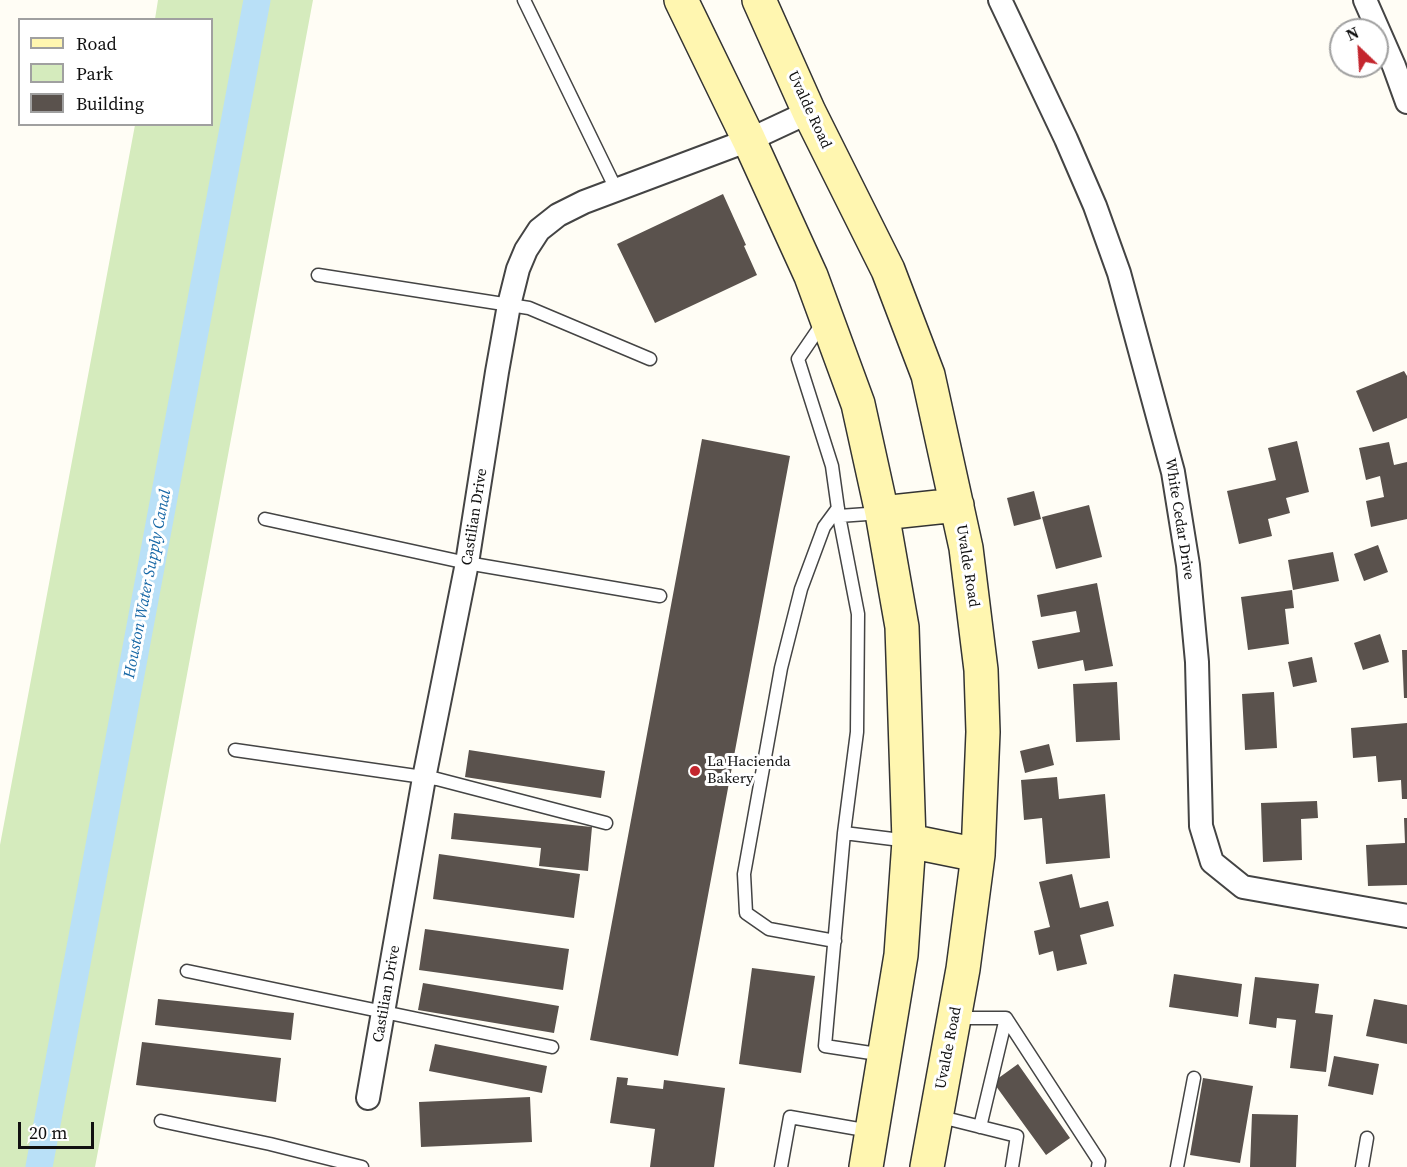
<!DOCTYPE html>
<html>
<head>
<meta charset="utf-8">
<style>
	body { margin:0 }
	#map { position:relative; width:1407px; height:1167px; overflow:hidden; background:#fffdf5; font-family:"Source Serif 4",serif }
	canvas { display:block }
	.legend { position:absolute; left:18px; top:18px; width:195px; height:108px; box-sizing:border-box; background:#fff; border:2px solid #a0a0a0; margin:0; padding:8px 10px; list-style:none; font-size:18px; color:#111 }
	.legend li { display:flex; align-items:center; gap:12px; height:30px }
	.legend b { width:30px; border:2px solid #a0a0a0 }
	.north { position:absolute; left:1329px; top:18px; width:60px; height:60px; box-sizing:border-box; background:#fff; border:2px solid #a0a0a0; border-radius:50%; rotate:335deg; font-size:16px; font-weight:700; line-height:24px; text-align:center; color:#111 }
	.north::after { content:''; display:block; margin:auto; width:21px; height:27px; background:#c4262e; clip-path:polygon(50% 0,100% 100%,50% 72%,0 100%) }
	.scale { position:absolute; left:18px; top:1122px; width:76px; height:27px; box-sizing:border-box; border:3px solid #111; border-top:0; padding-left:8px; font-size:18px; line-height:21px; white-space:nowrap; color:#111; -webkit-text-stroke:4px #fff; paint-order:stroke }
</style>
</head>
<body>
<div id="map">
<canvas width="1407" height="1167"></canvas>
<ul class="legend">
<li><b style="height:8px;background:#fff6b0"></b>Road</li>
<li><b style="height:16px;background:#d5ebbd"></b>Park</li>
<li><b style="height:16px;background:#5a524d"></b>Building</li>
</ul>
<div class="north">N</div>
<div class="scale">20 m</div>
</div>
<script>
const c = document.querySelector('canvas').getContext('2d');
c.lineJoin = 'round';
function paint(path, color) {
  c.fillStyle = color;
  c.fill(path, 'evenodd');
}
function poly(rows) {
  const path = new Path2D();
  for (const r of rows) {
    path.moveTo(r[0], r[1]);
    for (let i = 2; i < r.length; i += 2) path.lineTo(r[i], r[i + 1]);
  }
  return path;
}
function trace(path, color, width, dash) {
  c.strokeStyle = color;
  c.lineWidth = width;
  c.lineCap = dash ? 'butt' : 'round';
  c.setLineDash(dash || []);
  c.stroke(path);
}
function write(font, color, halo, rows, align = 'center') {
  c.font = font + ' "Source Serif 4",serif';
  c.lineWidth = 6;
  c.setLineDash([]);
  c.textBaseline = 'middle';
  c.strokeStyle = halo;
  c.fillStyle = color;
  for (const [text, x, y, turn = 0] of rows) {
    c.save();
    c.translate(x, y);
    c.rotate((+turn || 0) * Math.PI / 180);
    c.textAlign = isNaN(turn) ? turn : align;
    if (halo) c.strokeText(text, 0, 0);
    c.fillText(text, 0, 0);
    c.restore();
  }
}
paint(poly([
	[158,0,313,0,95,1167,0,1167,0,845,135,125,212,124,212,20,155,19]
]), '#d5ebbd');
trace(poly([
	[39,1167,257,0]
]), '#b9e0f7', 27);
paint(poly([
	[723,194,746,245,744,246,757,275,655,323,617,244],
	[1404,371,1407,376,1407,418,1373,432,1356,391],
	[702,439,790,456,678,1056,590,1040],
	[1297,441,1309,492,1286,498,1290,513,1268,519,1272,536,1239,544,1227,491,1276,480,1268,448],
	[1389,442,1394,465,1407,462,1407,519,1371,527,1366,501,1384,497,1380,476,1366,480,1359,448],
	[1034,491,1041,519,1014,526,1007,498],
	[1089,505,1102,557,1056,569,1042,517],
	[1378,545,1388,572,1364,581,1354,554],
	[1333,552,1339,581,1293,590,1288,560],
	[1097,583,1113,666,1085,671,1083,660,1038,669,1032,641,1080,632,1076,611,1041,617,1037,595],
	[1292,590,1294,608,1285,609,1289,644,1248,650,1241,597],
	[1380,634,1389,662,1363,670,1354,643],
	[1402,650,1407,650,1407,698,1404,698],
	[1312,657,1317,682,1293,687,1288,662],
	[1117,682,1120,740,1076,742,1073,684],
	[1274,692,1277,748,1245,750,1242,694],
	[1407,723,1407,799,1402,799,1401,780,1378,782,1376,756,1353,758,1351,728],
	[1049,744,1054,765,1025,773,1020,751],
	[469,750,605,771,601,798,465,777],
	[1057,777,1059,799,1105,794,1110,858,1046,864,1042,818,1024,820,1021,780],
	[1317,801,1318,818,1301,819,1302,860,1263,862,1261,803],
	[454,813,592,827,588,871,539,866,541,848,451,839],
	[1404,818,1407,818,1407,885,1368,886,1366,845,1405,843],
	[439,854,580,874,574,918,433,899],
	[1072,874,1080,908,1108,901,1114,926,1080,935,1087,964,1057,971,1053,951,1039,955,1034,931,1050,927,1039,882],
	[425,929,569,949,563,990,419,970],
	[752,968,815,976,801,1073,739,1064],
	[1174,974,1242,984,1238,1017,1169,1007],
	[1255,977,1319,984,1315,1013,1333,1015,1326,1072,1290,1068,1296,1020,1277,1018,1276,1028,1249,1024],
	[423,983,559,1006,554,1033,418,1010],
	[158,999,294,1013,291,1040,155,1025],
	[1374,999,1407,1005,1407,1044,1366,1036],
	[142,1042,281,1058,276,1102,136,1085],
	[435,1044,547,1066,542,1093,429,1071],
	[1334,1056,1379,1064,1373,1095,1328,1086],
	[1018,1064,1070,1138,1046,1155,993,1082],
	[617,1077,628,1078,627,1085,663,1089,664,1080,725,1088,714,1167,650,1167,655,1129,610,1123],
	[1203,1078,1253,1086,1240,1163,1190,1155],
	[530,1097,532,1142,421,1147,419,1102],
	[1252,1114,1298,1115,1296,1167,1250,1167]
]), '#5a524d');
const service = poly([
	[524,0,616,189],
	[318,275,529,308,650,359],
	[824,321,798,359,832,466,839,516,858,614,857,732,844,833,825,1046,884,1055],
	[839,516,881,513],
	[265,519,467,563,660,596],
	[235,750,437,779,606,823],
	[844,833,909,841],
	[835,941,769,929,746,913,744,874,781,668,801,589,824,527,838,508],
	[187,971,552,1047],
	[956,1018,1006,1018,1099,1161,1098,1167],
	[937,1116,1017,1136,1012,1167],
	[161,1121,270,1144,362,1167],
	[980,1127,1006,1018],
	[781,1167,790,1117,870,1131],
	[1177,1167,1194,1078],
	[1362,1167,1367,1138]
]);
const minor = poly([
	[1000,0,1066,139,1095,206,1119,273,1173,472,1188,565,1197,662,1201,826,1212,862,1243,887,1407,916],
	[1365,0,1394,66,1407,102],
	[368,1098,424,778,467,563,497,372,509,305,518,269,526,250,539,230,558,215,584,202,749,140,809,112]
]);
const secondary = poly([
	[681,0,749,140,811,276,858,404,882,513,902,627,909,841,901,955,866,1167],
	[759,0,809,112,888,270,928,375,966,548,981,670,983,732,978,855,963,969,927,1167],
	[882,513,957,505],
	[909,841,978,855]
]);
trace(service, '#444', 15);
trace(minor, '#444', 26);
trace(secondary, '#333', 36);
trace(service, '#fff', 12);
trace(minor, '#fff', 22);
trace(secondary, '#fff6b0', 33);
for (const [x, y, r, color] of [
	[695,771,6,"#c4262e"]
]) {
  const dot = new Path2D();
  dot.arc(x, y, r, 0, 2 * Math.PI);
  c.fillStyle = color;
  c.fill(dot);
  trace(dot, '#fff', 2);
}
write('15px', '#111', '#fff', [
	["Uvalde Road",809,110,65],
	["Castilian Drive",475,517,-81],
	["White Cedar Drive",1179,519,81],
	["Uvalde Road",967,566,81],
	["Castilian Drive",387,994,-80],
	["Uvalde Road",949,1048,-79]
]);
write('15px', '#111', '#fff', [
	["La Hacienda",707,762],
	["Bakery",707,779]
], 'left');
write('italic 16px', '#1768a6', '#fff', [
	["Houston Water Supply Canal",148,584,-79]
]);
</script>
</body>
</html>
